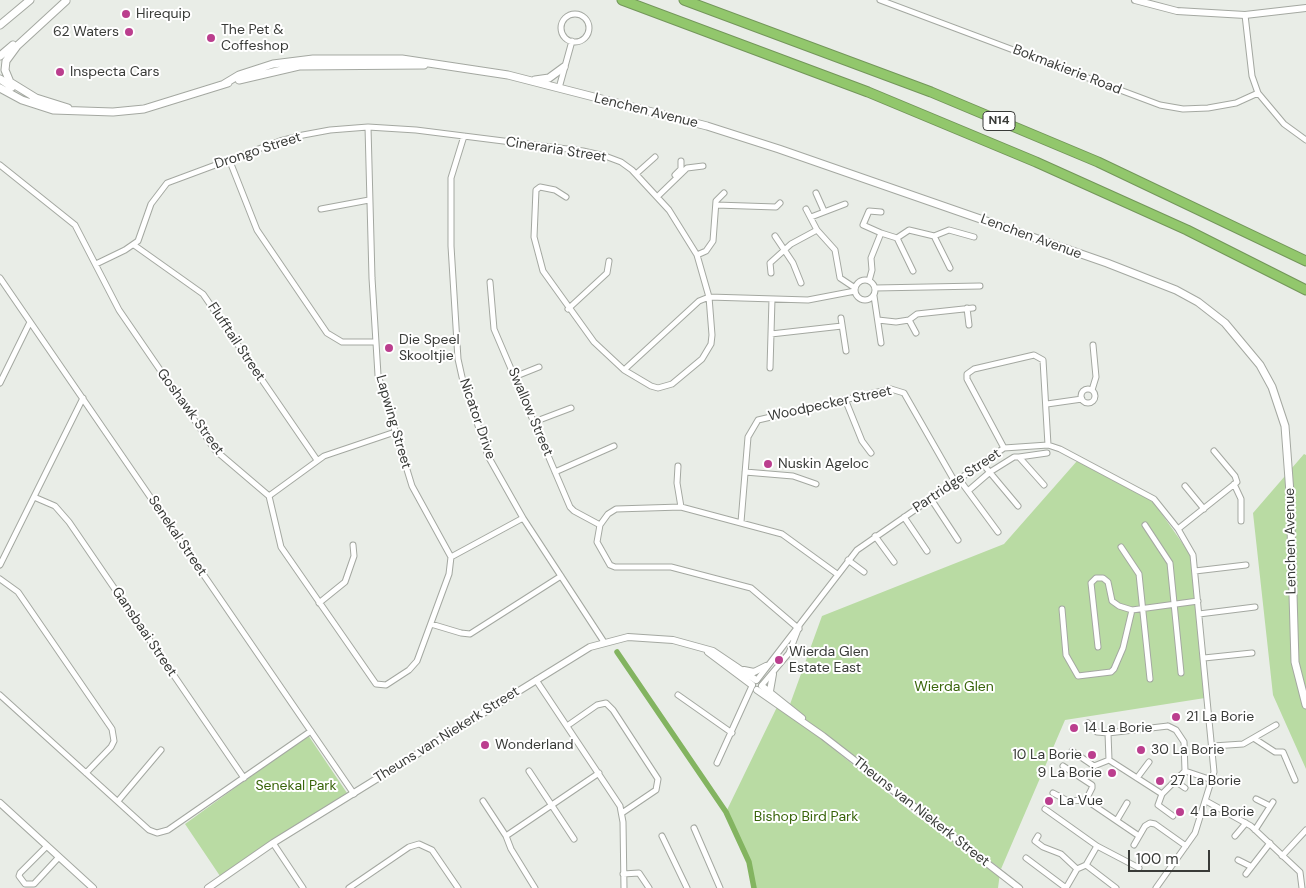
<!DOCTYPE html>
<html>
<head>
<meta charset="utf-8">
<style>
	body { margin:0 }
	#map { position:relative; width:1306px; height:888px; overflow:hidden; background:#e9ede7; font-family:"DM Sans",sans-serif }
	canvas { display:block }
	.scale { position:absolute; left:1128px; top:850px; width:82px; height:22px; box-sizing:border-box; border:2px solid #393b38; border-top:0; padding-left:6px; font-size:15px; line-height:18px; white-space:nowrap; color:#393b38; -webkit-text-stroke:4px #fff; paint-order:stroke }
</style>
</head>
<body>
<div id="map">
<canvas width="1306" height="888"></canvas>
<div class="scale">100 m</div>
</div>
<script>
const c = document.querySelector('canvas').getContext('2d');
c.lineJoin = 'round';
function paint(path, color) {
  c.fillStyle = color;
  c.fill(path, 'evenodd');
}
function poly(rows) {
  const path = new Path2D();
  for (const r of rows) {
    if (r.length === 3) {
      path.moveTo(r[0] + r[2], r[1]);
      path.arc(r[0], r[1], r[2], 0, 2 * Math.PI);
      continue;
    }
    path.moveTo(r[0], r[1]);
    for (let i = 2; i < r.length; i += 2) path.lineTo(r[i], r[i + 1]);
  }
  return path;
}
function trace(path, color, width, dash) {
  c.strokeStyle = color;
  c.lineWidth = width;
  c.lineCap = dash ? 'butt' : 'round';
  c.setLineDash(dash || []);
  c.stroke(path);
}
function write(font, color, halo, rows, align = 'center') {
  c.font = font + ' "DM Sans",sans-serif';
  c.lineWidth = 4;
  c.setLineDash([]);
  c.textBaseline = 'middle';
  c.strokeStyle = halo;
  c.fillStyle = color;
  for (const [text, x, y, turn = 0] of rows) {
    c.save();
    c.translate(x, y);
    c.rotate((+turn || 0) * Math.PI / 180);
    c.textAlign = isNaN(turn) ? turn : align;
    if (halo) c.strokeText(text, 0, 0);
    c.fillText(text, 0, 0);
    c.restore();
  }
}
paint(poly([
	[1304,454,1306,455,1306,769,1273,695,1253,513],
	[1077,461,1152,500,1190,554,1205,698,1065,720,1001,869,789,707,822,616,1004,544],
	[777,707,803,724,915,815,1000,873,998,888,754,888,749,862,726,812],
	[308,735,347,793,220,876,185,824]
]), '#b9dba3');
trace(poly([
	[617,652,726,812,749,862,754,888]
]), '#83b460', 5.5);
const minor = poly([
	[880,0,1160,105,1183,109,1208,108,1236,103,1258,93],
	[575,28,14],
	[1245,15,1252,76,1258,93,1284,124,1306,140],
	[559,88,572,41],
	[368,127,372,278,378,375,412,486,451,557],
	[464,136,451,178,451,246,458,359,462,377,488,456,523,518,604,642],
	[229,159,257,230,327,333,342,342,376,342],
	[0,165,75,225,119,310,215,450,269,496,281,547,376,684,386,685,409,670,417,661,449,574,451,557,523,518],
	[636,174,655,157],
	[675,175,681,169,681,161],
	[816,193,824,211],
	[657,197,687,168,703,166],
	[716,205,776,207,780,203],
	[321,209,369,200],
	[806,209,817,230,835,250,840,278,855,288],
	[811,217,845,204],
	[881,233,863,225,869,211,881,212],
	[775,236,793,263,801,283],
	[934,236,950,268],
	[897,238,913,271],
	[134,245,203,294,317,460],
	[697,255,706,251,713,241,716,201,724,193],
	[96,264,125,250,138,241,151,204,167,183,280,141,303,135,330,130,368,127,416,130,583,151,605,156,621,162,632,170,669,210,697,255,709,297,712,335,711,344,702,359,672,384,658,388,651,386,624,370,594,342,543,271,534,237,536,190,540,187,555,190,566,197],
	[771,273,770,263,791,244,817,230],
	[0,278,354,794],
	[865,290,10],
	[869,281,872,270,871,258,881,233,897,238,909,230,934,236,949,230,974,237],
	[490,282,494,329,570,507,574,511,600,525],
	[875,288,980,286],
	[874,296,881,343],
	[967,308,969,325],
	[568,309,607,273,609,261],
	[841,318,846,351],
	[878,320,896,322,909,320,917,314,973,308],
	[909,320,916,333],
	[771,334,842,326],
	[770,368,772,299],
	[624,370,699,301,709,297,808,300,855,291],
	[514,377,539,367],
	[0,383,30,322],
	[1088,396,7],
	[1092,390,1096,377,1093,345],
	[845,399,862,441,871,453],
	[1047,404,1082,399],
	[534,422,571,408],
	[1004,448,967,379,967,374,974,369,1034,355,1043,360,1048,445],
	[1019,457,1047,453],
	[982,463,1018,506],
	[678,466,677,483,681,507],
	[555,472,614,446],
	[745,472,793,476,816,484],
	[959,479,998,532],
	[1234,484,1241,499,1241,521],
	[1185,486,1204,509],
	[968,491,990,472,1014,457,1019,457,1044,485],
	[269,496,324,456,395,432],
	[34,497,55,506,69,522,244,778],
	[931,499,958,540],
	[904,517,927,551],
	[741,522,748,437,758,420,891,389,904,393,955,482],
	[1145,525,1170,563,1181,673],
	[1178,529,1237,482,1235,476,1214,451],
	[875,536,894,562],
	[1121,547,1139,574,1150,679],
	[848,560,864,572],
	[0,565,83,398],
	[1195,571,1246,565],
	[0,579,18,592,112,729,114,741,111,747,86,773],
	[319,603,345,582,354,556,353,545],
	[1062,609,1066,655,1078,676,1111,672,1114,669,1123,648,1132,610],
	[1199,614,1255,607],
	[431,624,461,633,470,634,561,576],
	[799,629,751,588,671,567,615,567,610,565,597,542,600,525,608,514,616,509,681,507,782,534,837,574],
	[1098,647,1091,583,1096,578,1103,578,1108,582,1112,601,1119,606,1132,610,1198,601],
	[1204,658,1252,653],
	[536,680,620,806,623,822,624,888],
	[757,680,857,550,1004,448,1048,445,1060,449,1154,499,1178,529,1193,555,1214,772,1195,833,1156,888],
	[762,685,789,653,799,627],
	[0,695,149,830,157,833,168,830,311,731],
	[678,695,732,733],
	[1088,723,1097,732,1108,733],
	[567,726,597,705,606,703,613,710,658,779,656,790,622,813],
	[1168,726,1176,730,1184,742,1185,771,1162,794,1109,760,1108,733,1168,726],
	[1255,739,1275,752,1283,752,1295,780],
	[1213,746,1243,744,1276,725],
	[1072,751,1094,766,1109,760],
	[717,763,752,686],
	[1063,766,1092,785,1092,788,1086,800],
	[529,771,574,839],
	[1185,771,1212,780],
	[1137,778,1149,762],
	[1175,781,1185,788],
	[1053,793,1068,801,1086,800,1139,836],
	[1162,794,1158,805,1173,816],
	[1256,799,1270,806],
	[118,801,161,750],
	[483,801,506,836,511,849,535,888],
	[1206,801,1251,826,1300,872,1302,888],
	[1045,809,1097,846,1139,868],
	[1117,820,1127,803],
	[694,828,720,888],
	[1255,830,1273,802],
	[506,836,599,773],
	[662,836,687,888],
	[1038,836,1035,841,1043,847,1061,854,1077,869],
	[1235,836,1246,823],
	[273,843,303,888],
	[1134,845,1145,826,1150,823,1155,824,1186,846],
	[47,846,20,873,19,876,25,884,34,884,59,857],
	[1282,856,1306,830],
	[1026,858,1066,888],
	[1238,860,1250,866],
	[1086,865,1097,846],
	[623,874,639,873,649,888],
	[1246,874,1270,843],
	[349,888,409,847,419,844,432,850,458,888],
	[1066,888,1077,869,1086,865,1116,888]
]);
const tertiary = poly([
	[1135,0,1177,11,1245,15,1306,8],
	[708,652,752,685],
	[744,670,754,672,766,666],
	[762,686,802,718],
	[757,690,823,736,1019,888],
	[770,691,773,674],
	[0,803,93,888],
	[208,888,273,843,590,647,628,637,673,640,713,651,756,680]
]);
const secondary = poly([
	[0,25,30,0],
	[0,56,13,45],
	[0,79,12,87],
	[239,80,299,66,424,65],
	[535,80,549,78,564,67],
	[224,84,239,75,273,64,313,59,402,59,508,75,707,126,779,149,1107,263,1176,290,1198,302,1225,323,1260,365,1272,387,1285,426,1290,493,1295,662,1306,705],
	[0,88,22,100,53,110,113,112,144,109,228,83],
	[33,97,68,108],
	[36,98,10,82,5,70,6,61,17,46,66,1]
]);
const motorway = poly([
	[622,0,868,92,1036,162,1187,230,1306,290],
	[684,0,931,92,1098,162,1306,261]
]);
trace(minor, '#a4a8a1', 7);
trace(tertiary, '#a4a8a1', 8);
trace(secondary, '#a4a8a1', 9);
trace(motorway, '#73965a', 11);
trace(minor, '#fff', 5);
trace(tertiary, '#fff', 6);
trace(secondary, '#fff', 7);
trace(motorway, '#92c76c', 9);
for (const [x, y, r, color] of [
	[126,14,5,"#bb3e8e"],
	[129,32,5,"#bb3e8e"],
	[211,38,5,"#bb3e8e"],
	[60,72,5,"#bb3e8e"],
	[389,348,5,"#bb3e8e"],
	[768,464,5,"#bb3e8e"],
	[779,660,5,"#bb3e8e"],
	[1176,717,5,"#bb3e8e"],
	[1074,728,5,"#bb3e8e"],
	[485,745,5,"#bb3e8e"],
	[1141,750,5,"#bb3e8e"],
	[1092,755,5,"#bb3e8e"],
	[1112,773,5,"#bb3e8e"],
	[1160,781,5,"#bb3e8e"],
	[1049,801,5,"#bb3e8e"],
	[1180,812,5,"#bb3e8e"]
]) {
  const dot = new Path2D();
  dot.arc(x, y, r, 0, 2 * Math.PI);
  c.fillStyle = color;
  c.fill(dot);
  trace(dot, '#fff', 2);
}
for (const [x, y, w] of [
	[999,121,32]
]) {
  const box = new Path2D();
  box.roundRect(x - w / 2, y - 9.5, w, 19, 4);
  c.fillStyle = '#fff';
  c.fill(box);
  trace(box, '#393b38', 1);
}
write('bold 12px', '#393b38', null, [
	["N14",999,121]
]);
write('14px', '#393b38', '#fff', [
	["Hirequip",136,14],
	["The Pet &",221,30],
	["Coffeshop",221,46],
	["62 Waters",119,32,"right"],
	["Inspecta Cars",70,72],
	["Die Speel",399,340],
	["Skooltjie",399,356],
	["Nuskin Ageloc",778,464],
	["Wierda Glen",789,652],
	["Estate East",789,668],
	["21 La Borie",1186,717],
	["14 La Borie",1084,728],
	["Wonderland",495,745],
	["30 La Borie",1151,750],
	["10 La Borie",1082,755,"right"],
	["9 La Borie",1102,773,"right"],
	["27 La Borie",1170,781],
	["La Vue",1059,801],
	["4 La Borie",1190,812]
], 'left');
write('14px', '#393b38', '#fff', [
	["Bokmakierie Road",1067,70,21],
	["Lenchen Avenue",646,111,14],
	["Cineraria Street",556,150,9],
	["Drongo Street",258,151,-18],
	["Lenchen Avenue",1031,237,20],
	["Flufftail Street",236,342,56],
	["Woodpecker Street",830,404,-12],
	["Goshawk Street",190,412,54],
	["Swallow Street",530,412,67],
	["Nicator Drive",477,419,71],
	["Lapwing Street",393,422,74],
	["Partridge Street",957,481,-34],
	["Senekal Street",177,536,56],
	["Lenchen Avenue",1291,541,-91],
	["Gansbaai Street",144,632,56],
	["Theuns van Niekerk Street",447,735,-32],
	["Theuns van Niekerk Street",921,812,38]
]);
write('14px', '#39650b', '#fff', [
	["Wierda Glen",954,687],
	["Senekal Park",296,786],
	["Bishop Bird Park",806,817]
]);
</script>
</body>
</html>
